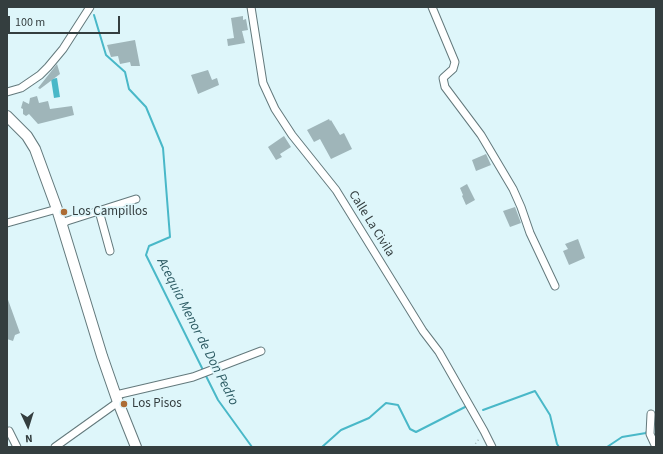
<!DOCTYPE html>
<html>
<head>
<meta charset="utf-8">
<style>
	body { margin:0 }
	#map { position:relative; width:663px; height:454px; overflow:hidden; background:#def6fa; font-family:"Source Sans 3",sans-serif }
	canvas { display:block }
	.frame { position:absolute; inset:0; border:8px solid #343e3f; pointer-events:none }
	.north { position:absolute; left:8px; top:406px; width:40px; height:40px; -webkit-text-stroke:3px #def6fa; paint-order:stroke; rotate:176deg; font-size:11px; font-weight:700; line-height:16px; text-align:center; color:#343e3f }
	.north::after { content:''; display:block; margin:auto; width:14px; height:18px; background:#343e3f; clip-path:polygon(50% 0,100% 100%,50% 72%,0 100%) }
	.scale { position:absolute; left:8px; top:16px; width:112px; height:18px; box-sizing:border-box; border:2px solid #343e3f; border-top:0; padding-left:5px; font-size:12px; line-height:14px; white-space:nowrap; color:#343e3f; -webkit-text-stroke:3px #def6fa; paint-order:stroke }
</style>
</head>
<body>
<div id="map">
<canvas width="663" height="454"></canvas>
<div class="frame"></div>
<div class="north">N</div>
<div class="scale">100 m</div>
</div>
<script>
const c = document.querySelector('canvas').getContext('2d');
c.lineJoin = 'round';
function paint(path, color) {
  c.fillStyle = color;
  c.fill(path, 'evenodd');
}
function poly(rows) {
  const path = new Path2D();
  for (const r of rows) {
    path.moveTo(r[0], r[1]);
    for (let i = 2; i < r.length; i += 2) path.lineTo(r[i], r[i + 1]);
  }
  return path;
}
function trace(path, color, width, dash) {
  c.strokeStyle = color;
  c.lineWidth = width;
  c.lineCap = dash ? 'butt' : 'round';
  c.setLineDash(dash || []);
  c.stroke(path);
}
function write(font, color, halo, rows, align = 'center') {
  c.font = font + ' "Source Sans 3",sans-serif';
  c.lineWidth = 3.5;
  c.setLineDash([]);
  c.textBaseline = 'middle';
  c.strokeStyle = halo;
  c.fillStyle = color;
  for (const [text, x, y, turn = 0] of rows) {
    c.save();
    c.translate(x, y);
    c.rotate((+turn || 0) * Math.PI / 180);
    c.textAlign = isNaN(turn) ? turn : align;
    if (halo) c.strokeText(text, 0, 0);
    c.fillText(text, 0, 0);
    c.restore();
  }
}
paint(poly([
	[57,78,60,97,54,98,51,79]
]), '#49b8c8');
trace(poly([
	[94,15,106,55,125,72,129,89,146,107,163,148,170,237,149,246,146,255,203,370],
	[205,374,218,400,252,447],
	[483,410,535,391,550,415,557,444,559,447],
	[322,447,341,430,369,418,386,403,398,405,410,429,416,432,467,406],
	[607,447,622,437,646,433,648,429]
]), '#49b8c8', 2);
paint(poly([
	[243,16,243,20,246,19,248,30,242,31,245,43,228,46,227,39,234,38,231,18],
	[135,40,140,66,131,66,130,62,120,64,118,56,111,57,107,45],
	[57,64,60,74,40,89,38,88],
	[208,70,212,80,217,78,219,85,198,94,191,75],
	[37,96,39,103,48,101,50,109,72,106,74,115,38,124,29,114,26,116,23,114,23,109,21,108,23,101,29,104,30,98],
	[329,119,330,121,331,120,340,135,344,133,352,149,331,159,320,139,314,142,307,130],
	[284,136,291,147,280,154,282,157,276,160,268,147],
	[486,154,491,165,476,171,472,160],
	[467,184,475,200,466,205,462,196,463,195,460,188],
	[515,207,521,223,510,227,503,211],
	[578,239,585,258,569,265,563,251,568,249,565,244],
	[7,297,20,333,15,335,13,341,7,339]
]), '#9fb5b9');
const street = poly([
	[251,7,263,83,275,109,292,135,336,190,423,331,439,352,484,431,492,447],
	[432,7,455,62,453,69,443,78,445,87,481,135,513,189,521,207,530,233,555,286],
	[7,92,21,88,40,75,48,67,63,49,90,7],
	[99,211,110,251],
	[7,223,57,209],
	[62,224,67,221,136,199],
	[116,395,193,377,261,351],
	[651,414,650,434,656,447],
	[7,432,9,431,17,447],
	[55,447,118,402]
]);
const secondary = poly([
	[7,116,27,136,35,149,57,209,102,356,118,402,136,447]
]);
trace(street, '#63797c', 9);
trace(secondary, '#63797c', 12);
trace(poly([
	[473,447,479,439]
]), '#a3b6b9', 1.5, [1, 3]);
trace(street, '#fff', 7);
trace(secondary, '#fff', 10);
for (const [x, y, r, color] of [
	[64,212,4,"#ac6c35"],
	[124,404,4,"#ac6c35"]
]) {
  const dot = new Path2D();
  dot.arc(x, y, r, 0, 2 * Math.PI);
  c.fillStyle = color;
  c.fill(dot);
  trace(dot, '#def6fa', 1.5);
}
write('13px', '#343e3f', '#def6fa', [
	["Los Campillos",72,212],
	["Los Pisos",132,404]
], 'left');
write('13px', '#343e3f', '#def6fa', [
	["Calle La Civila",371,224,58]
]);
write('italic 14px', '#2a5961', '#def6fa', [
	["Acequia Menor de Don Pedro",197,332,63]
]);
</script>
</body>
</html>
